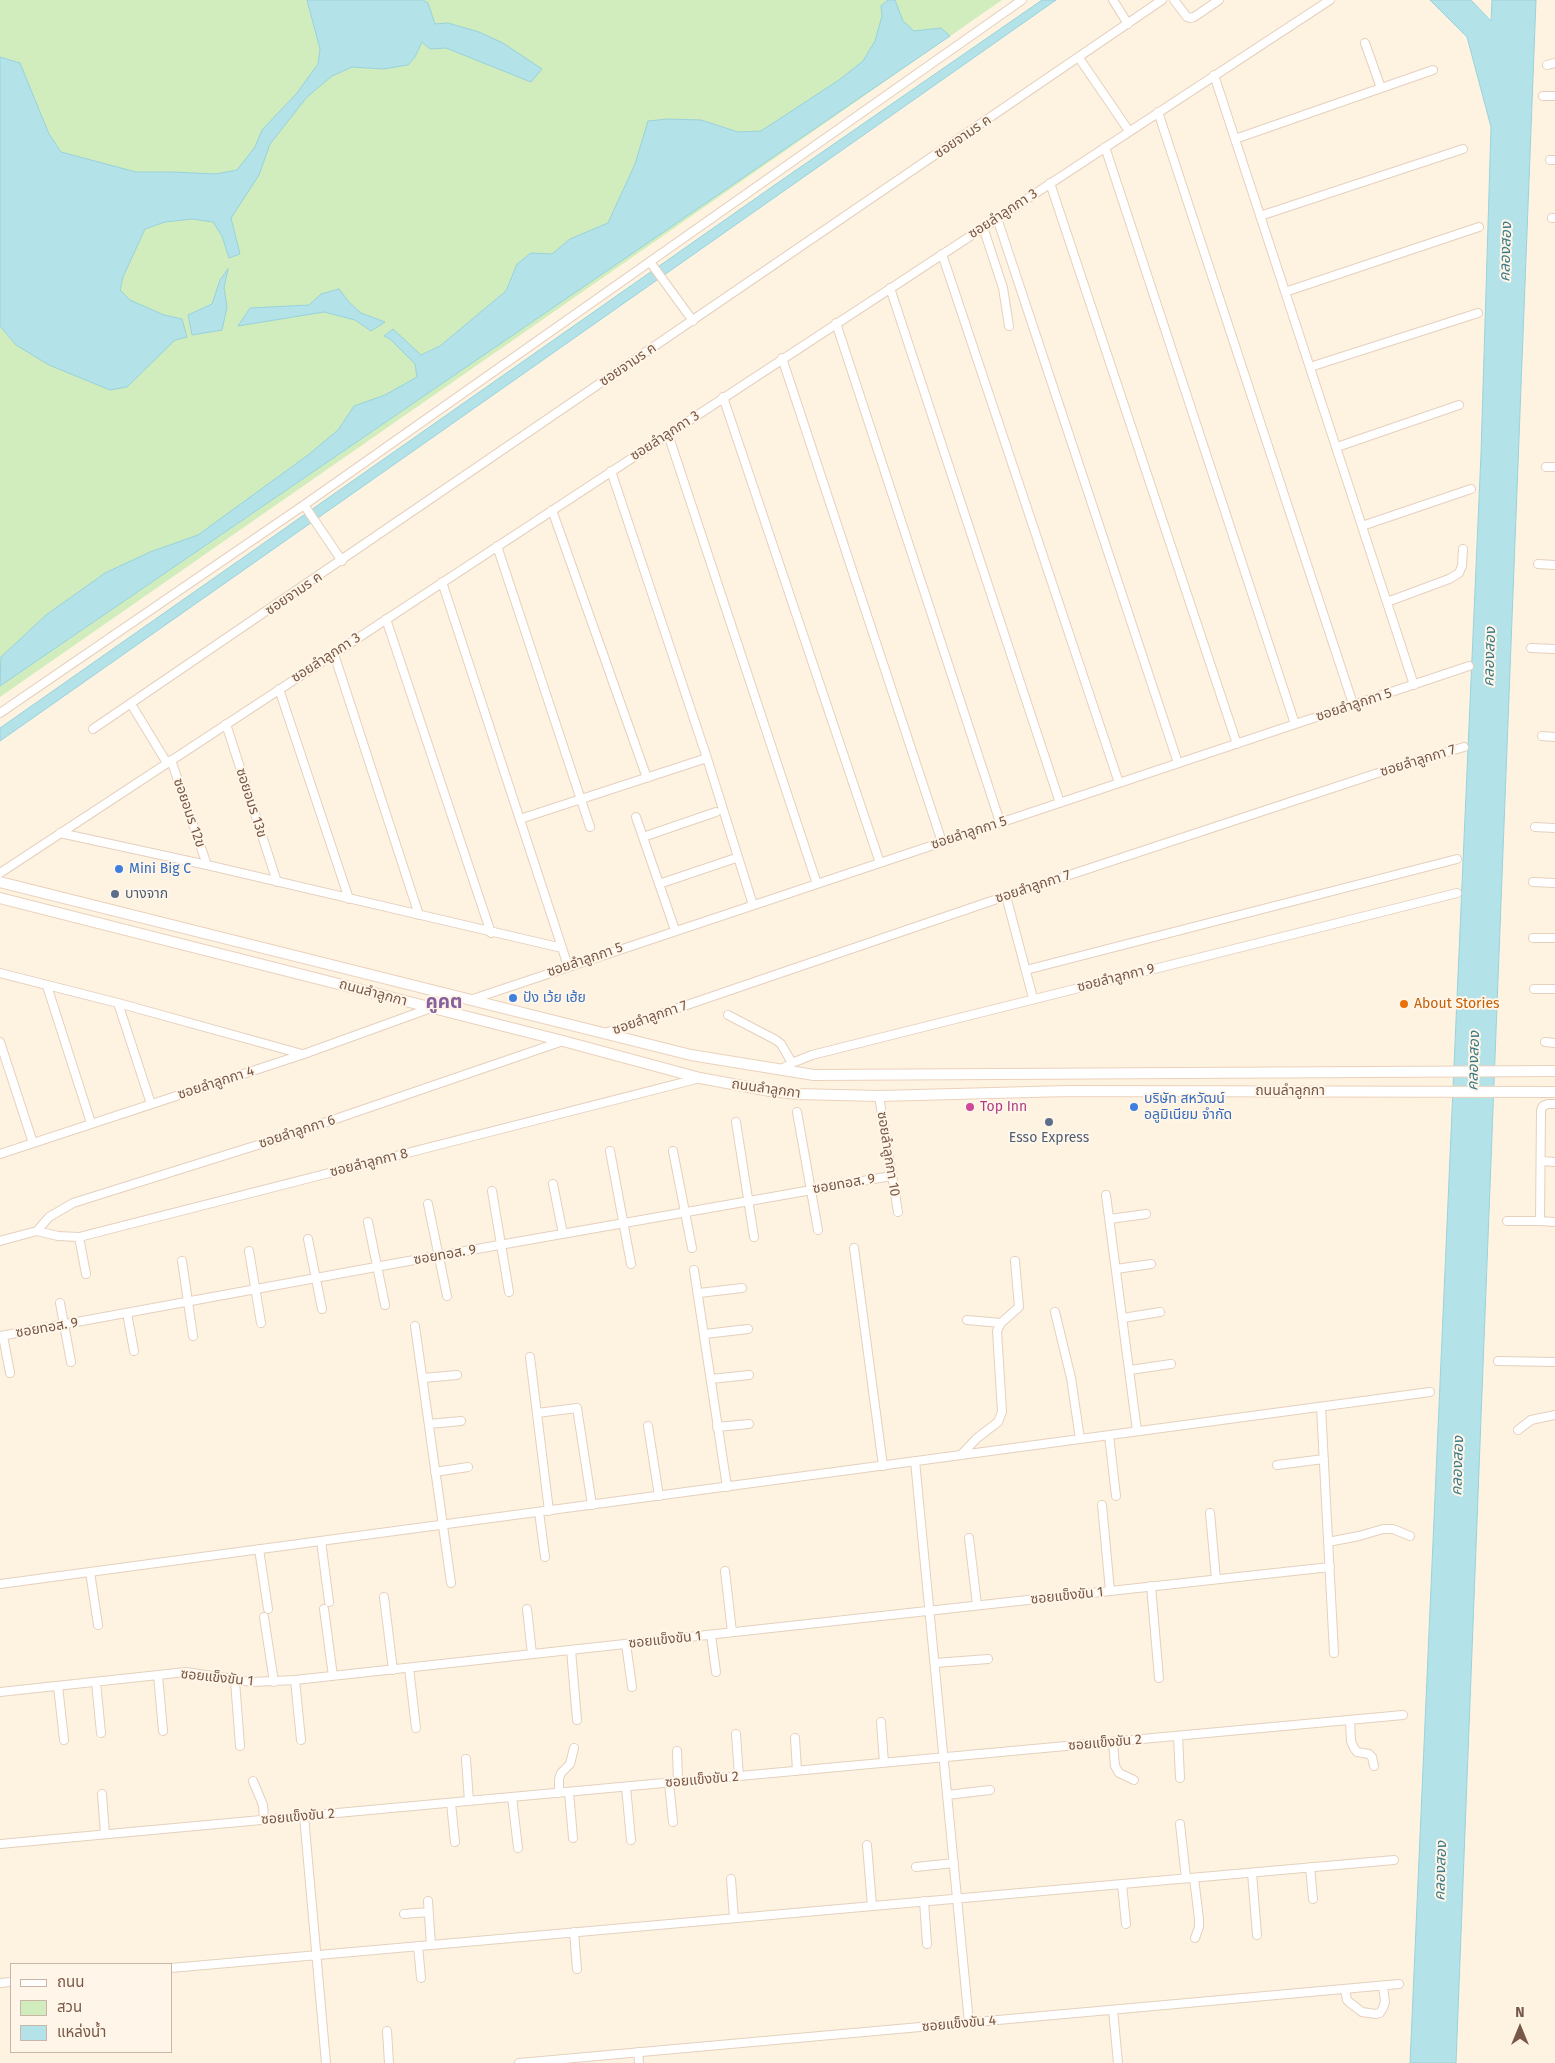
<!DOCTYPE html>
<html>
<head>
<meta charset="utf-8">
<style>
	body { margin:0 }
	#map { position:relative; width:1555px; height:2063px; overflow:hidden; background:#fef3e1; font-family:"Fira Sans","Noto Sans Thai",sans-serif }
	canvas { display:block }
	.legend { position:absolute; left:10px; top:1963px; width:162px; height:90px; box-sizing:border-box; background:#fff6e9; border:1px solid #c9b6a7; margin:0; padding:6px 9px; list-style:none; font-size:15px; color:#785745 }
	.legend li { display:flex; align-items:center; gap:10px; height:25px }
	.legend b { width:25px; border:1px solid #c9b6a7 }
	.north { position:absolute; left:1495px; top:2003px; width:50px; height:50px; -webkit-text-stroke:4px #fff6e9; paint-order:stroke; rotate:0deg; font-size:14px; font-weight:700; line-height:20px; text-align:center; color:#785745 }
	.north::after { content:''; display:block; margin:auto; width:18px; height:22px; background:#785745; clip-path:polygon(50% 0,100% 100%,50% 72%,0 100%) }
</style>
</head>
<body>
<div id="map">
<canvas width="1555" height="2063"></canvas>
<ul class="legend">
<li><b style="height:6px;background:#fff"></b>ถนน</li>
<li><b style="height:14px;background:#d1edbe"></b>สวน</li>
<li><b style="height:14px;background:#b4e2e9"></b>แหล่งน้ำ</li>
</ul>
<div class="north">N</div>
</div>
<script>
const c = document.querySelector('canvas').getContext('2d');
c.lineJoin = 'round';
function paint(path, color) {
  c.fillStyle = color;
  c.fill(path, 'evenodd');
}
function poly(rows) {
  const path = new Path2D();
  for (const r of rows) {
    path.moveTo(r[0], r[1]);
    for (let i = 2; i < r.length; i += 2) path.lineTo(r[i], r[i + 1]);
  }
  return path;
}
function trace(path, color, width, dash) {
  c.strokeStyle = color;
  c.lineWidth = width;
  c.lineCap = dash ? 'butt' : 'round';
  c.setLineDash(dash || []);
  c.stroke(path);
}
function write(font, color, halo, rows, align = 'center') {
  c.font = font + ' "Fira Sans","Noto Sans Thai",sans-serif';
  c.lineWidth = 4;
  c.setLineDash([]);
  c.textBaseline = 'middle';
  c.strokeStyle = halo;
  c.fillStyle = color;
  for (const [text, x, y, turn = 0] of rows) {
    c.save();
    c.translate(x, y);
    c.rotate((+turn || 0) * Math.PI / 180);
    c.textAlign = isNaN(turn) ? turn : align;
    if (halo) c.strokeText(text, 0, 0);
    c.fillText(text, 0, 0);
    c.restore();
  }
}
paint(poly([
	[0,0,1002,0,0,697]
]), '#d1edbe');
const water = poly([
	[307,0,423,0,428,3,435,24,448,23,479,32,503,43,542,69,531,82,446,48,430,49,422,42,415,57,408,65,383,69,352,67,332,76,307,97,270,144,259,175,231,218,240,254,229,258,222,236,213,222,192,219,165,222,145,229,123,277,120,290,130,300,164,315,182,319,187,337,175,340,127,387,110,390,49,365,16,345,0,326,0,57,20,63,49,134,61,152,136,172,173,172,216,174,237,170,255,147,262,130,297,93,318,64,320,49,307,0],
	[888,0,895,0,903,21,914,31,941,28,950,36,0,686,1,657,46,615,105,573,150,552,198,535,308,455,338,430,354,406,385,395,417,377,415,364,390,339,384,336,393,329,421,355,440,346,506,291,517,264,531,253,552,254,570,239,608,223,635,164,648,121,668,119,701,120,738,132,761,131,839,80,863,61,875,41,882,16,881,6,888,0],
	[1042,0,1056,0,0,741,0,728,789,175,1042,0],
	[1430,0,1471,0,1491,21,1492,0,1536,0,1456,2063,1410,2063,1481,454,1491,127,1467,37,1430,0],
	[228,269,224,288,227,307,222,330,192,335,188,315,212,304,220,280,228,269],
	[339,289,349,302,361,313,385,322,371,331,355,320,324,312,238,326,250,308,309,305,321,294,339,289]
]);
paint(water, '#b4e2e9');
trace(water, '#99d2dc', 1);
const street = poly([
	[1113,0,1128,24],
	[1174,0,1187,17,1190,18,1194,17,1219,0],
	[1365,43,1381,88],
	[1079,58,1129,131],
	[1547,65,1555,63],
	[1214,75,1414,685],
	[1543,96,1555,96],
	[1158,112,1353,704],
	[1235,139,1433,70],
	[1105,147,1295,724],
	[1550,160,1555,160],
	[1050,183,1237,744],
	[1260,216,1463,149],
	[997,218,1178,763],
	[1552,218,1555,218],
	[983,227,1003,288,1009,326],
	[942,254,1119,783],
	[650,262,693,321],
	[890,288,1060,803],
	[1285,292,1479,227],
	[836,323,1000,822],
	[782,358,942,842],
	[1310,367,1478,313],
	[723,397,880,863],
	[668,434,817,884],
	[1337,447,1459,405],
	[1546,467,1555,467],
	[611,471,707,758,753,905],
	[304,505,342,561],
	[552,510,647,778],
	[1362,526,1471,489],
	[497,546,590,827],
	[1538,564,1555,565],
	[442,582,568,966],
	[1387,602,1449,579,1459,573,1462,566,1463,549],
	[386,619,491,933],
	[1531,648,1555,649],
	[334,654,419,915],
	[279,689,349,899],
	[131,704,167,763],
	[0,713,304,505,1022,0],
	[226,724,277,882],
	[93,729,1162,0],
	[1542,736,1555,737],
	[171,760,207,865],
	[636,817,675,930],
	[520,819,707,758],
	[1535,827,1555,828],
	[60,833,207,865,562,948],
	[643,837,716,812],
	[0,873,1330,0],
	[1533,882,1555,883],
	[659,884,733,859],
	[1006,896,1033,998],
	[1533,938,1555,938],
	[1026,970,1457,859],
	[0,973,118,1003,302,1054],
	[47,986,91,1123],
	[1534,989,1555,989],
	[470,1000,1469,666],
	[118,1003,151,1104],
	[728,1015,776,1040,781,1044,792,1063],
	[605,1033,1006,896,1378,773,1464,747],
	[0,1042,33,1143],
	[1545,1042,1555,1043],
	[780,1070,792,1063,812,1055,1457,893],
	[879,1096,898,1212],
	[1555,1104,1548,1104,1543,1106,1541,1110,1540,1221,1555,1222],
	[797,1112,818,1230],
	[736,1122,754,1237],
	[610,1151,631,1264],
	[673,1151,692,1248],
	[0,1154,304,1054,431,1008],
	[1542,1161,1555,1162],
	[553,1184,563,1234],
	[492,1191,509,1292],
	[1106,1195,1137,1431],
	[428,1204,447,1296],
	[1110,1219,1146,1214],
	[1507,1221,1540,1221],
	[368,1222,385,1305],
	[37,1231,49,1217,73,1203,283,1137,563,1041],
	[79,1237,86,1274],
	[308,1239,322,1309],
	[0,1241,37,1231,58,1236,79,1237,700,1078],
	[854,1248,883,1466],
	[249,1251,261,1323],
	[182,1261,193,1336],
	[1116,1269,1151,1264],
	[694,1270,727,1487],
	[699,1293,742,1288],
	[60,1303,71,1362],
	[1055,1312,1071,1378,1080,1439],
	[127,1313,134,1351],
	[1123,1318,1160,1312],
	[967,1320,1001,1323],
	[415,1326,451,1583],
	[705,1334,748,1329],
	[0,1336,403,1262,891,1176],
	[3,1336,10,1373],
	[530,1357,549,1511],
	[1498,1361,1555,1362],
	[1130,1370,1171,1364],
	[423,1378,457,1375],
	[711,1379,749,1375],
	[1321,1407,1334,1653],
	[537,1413,577,1408,592,1505],
	[429,1424,461,1421],
	[648,1426,659,1496],
	[717,1427,749,1424],
	[1518,1430,1531,1420,1555,1415],
	[1109,1435,1116,1496],
	[961,1455,977,1438,998,1422,1002,1412,997,1331,1001,1323,1019,1307,1015,1261],
	[915,1461,969,2023],
	[1277,1465,1324,1459],
	[435,1472,468,1467],
	[1102,1505,1110,1591],
	[539,1512,545,1557],
	[1210,1513,1216,1579],
	[969,1538,977,1605],
	[321,1541,329,1602],
	[1328,1542,1359,1536,1383,1529,1393,1529,1410,1536],
	[259,1549,268,1609],
	[725,1571,732,1632],
	[90,1572,98,1625],
	[0,1584,1430,1392],
	[1151,1586,1159,1678],
	[384,1597,393,1670],
	[324,1609,333,1676],
	[527,1609,532,1654],
	[264,1617,274,1682],
	[711,1635,716,1672],
	[626,1644,632,1687],
	[571,1650,577,1720],
	[935,1663,988,1659],
	[409,1668,416,1728],
	[158,1675,163,1731],
	[295,1680,301,1740],
	[235,1681,240,1746],
	[96,1682,101,1733],
	[58,1686,64,1740],
	[0,1692,186,1672,252,1682,295,1680,1330,1567],
	[1350,1720,1351,1741,1354,1748,1357,1752,1369,1754,1372,1757,1374,1766],
	[881,1722,884,1763],
	[736,1734,739,1776],
	[1178,1736,1180,1778],
	[795,1738,797,1771],
	[1113,1742,1115,1766,1119,1773,1134,1780],
	[677,1751,678,1782],
	[466,1759,469,1801],
	[253,1781,263,1805,264,1820],
	[669,1783,673,1822],
	[626,1787,631,1840],
	[569,1792,573,1838],
	[559,1793,559,1779,561,1773,570,1764,574,1748],
	[102,1794,105,1834],
	[947,1795,990,1790],
	[512,1797,518,1848],
	[451,1803,455,1842],
	[304,1816,326,2063],
	[1180,1824,1186,1878],
	[0,1844,1403,1715],
	[867,1845,872,1906],
	[916,1867,954,1863],
	[1310,1867,1313,1899],
	[1252,1873,1257,1935],
	[1194,1878,1199,1919,1199,1927,1195,1938],
	[731,1879,734,1918],
	[1122,1884,1126,1924],
	[428,1901,431,1945],
	[924,1901,927,1944],
	[404,1914,428,1912],
	[574,1932,577,1969],
	[418,1946,421,1978],
	[171,1968,1394,1860],
	[0,1983,11,1982],
	[1345,1989,1347,2000,1349,2002,1362,2012,1376,2014,1380,2013,1383,2008,1385,2002,1383,1986],
	[1113,2010,1118,2063],
	[387,2031,389,2063],
	[638,2052,639,2063],
	[519,2063,1399,1984]
]);
const secondary = poly([
	[0,882,691,1055,814,1075,1555,1071],
	[0,898,563,1041,700,1078,770,1091,797,1094,879,1096,1068,1091,1555,1092]
]);
trace(street, '#e5d0be', 10);
trace(secondary, '#ebd1bb', 12);
trace(street, '#fff', 8);
trace(secondary, '#fff', 10);
for (const [x, y, r, color] of [
	[119,869,5,"#3f7fe0"],
	[115,894,5,"#5c6f8a"],
	[513,998,5,"#3f7fe0"],
	[1404,1004,5,"#e8710a"],
	[970,1107,5,"#d1479c"],
	[1134,1107,5,"#3f7fe0"],
	[1049,1122,5,"#5c6f8a"]
]) {
  const dot = new Path2D();
  dot.arc(x, y, r, 0, 2 * Math.PI);
  c.fillStyle = color;
  c.fill(dot);
  trace(dot, '#fff6e9', 2);
}
write('14px', '#785745', '#fff6e9', [
	["ซอยจามร ค",963,137,-34],
	["ซอยลำลูกกา 3",1003,214,-33],
	["ซอยจามร ค",628,365,-34],
	["ซอยลำลูกกา 3",665,436,-33],
	["ซอยจามร ค",294,594,-34],
	["ซอยลำลูกกา 3",326,658,-33],
	["ซอยลำลูกกา 5",1354,705,-18],
	["ซอยลำลูกกา 7",1418,761,-17],
	["ซอยอมร 13ข",251,803,72],
	["ซอยอมร 12ข",189,813,71],
	["ซอยลำลูกกา 5",969,833,-18],
	["ซอยลำลูกกา 7",1033,887,-18],
	["ซอยลำลูกกา 5",585,960,-19],
	["ซอยลำลูกกา 9",1116,978,-14],
	["ถนนลำลูกกา",373,993,15],
	["ซอยลำลูกกา 7",650,1018,-19],
	["ซอยลำลูกกา 4",216,1083,-18],
	["ถนนลำลูกกา",766,1089,8],
	["ถนนลำลูกกา",1290,1091],
	["ซอยลำลูกกา 6",297,1132,-18],
	["ซอยลำลูกกา 10",888,1154,81],
	["ซอยลำลูกกา 8",369,1163,-14],
	["ซอยทอส. 9",844,1184,-10],
	["ซอยทอส. 9",445,1255,-10],
	["ซอยทอส. 9",47,1328,-10],
	["ซอยแข็งขัน 1",1067,1596,-6],
	["ซอยแข็งขัน 1",665,1640,-6],
	["ซอยแข็งขัน 1",217,1678,6],
	["ซอยแข็งขัน 2",1105,1743,-5],
	["ซอยแข็งขัน 2",702,1780,-5],
	["ซอยแข็งขัน 2",298,1817,-5],
	["ซอยแข็งขัน 4",959,2024,-5]
]);
write('14px', '#366cbe', '#fff6e9', [
	["Mini Big C",129,869],
	["ปัง เว้ย เฮ้ย",523,998],
	["บริษัท สหวัฒน์",1144,1099],
	["อลูมิเนียม จำกัด",1144,1115]
], 'left');
write('14px', '#4e5e75', '#fff6e9', [
	["บางจาก",125,894],
	["Esso Express",1049,1138,"center"]
], 'left');
write('14px', '#c56008', '#fff6e9', [
	["About Stories",1414,1004]
], 'left');
write('14px', '#b23c85', '#fff6e9', [
	["Top Inn",980,1107]
], 'left');
write('italic 15px', '#3b7a86', '#fff6e9', [
	["คลองสอง",1506,252,-88],
	["คลองสอง",1490,657,-88],
	["คลองสอง",1474,1061,-88],
	["คลองสอง",1458,1466,-88],
	["คลองสอง",1441,1871,-88]
]);
write('bold 19px', '#87609c', '#fff6e9', [
	["คูคต",444,1003]
]);
</script>
</body>
</html>
